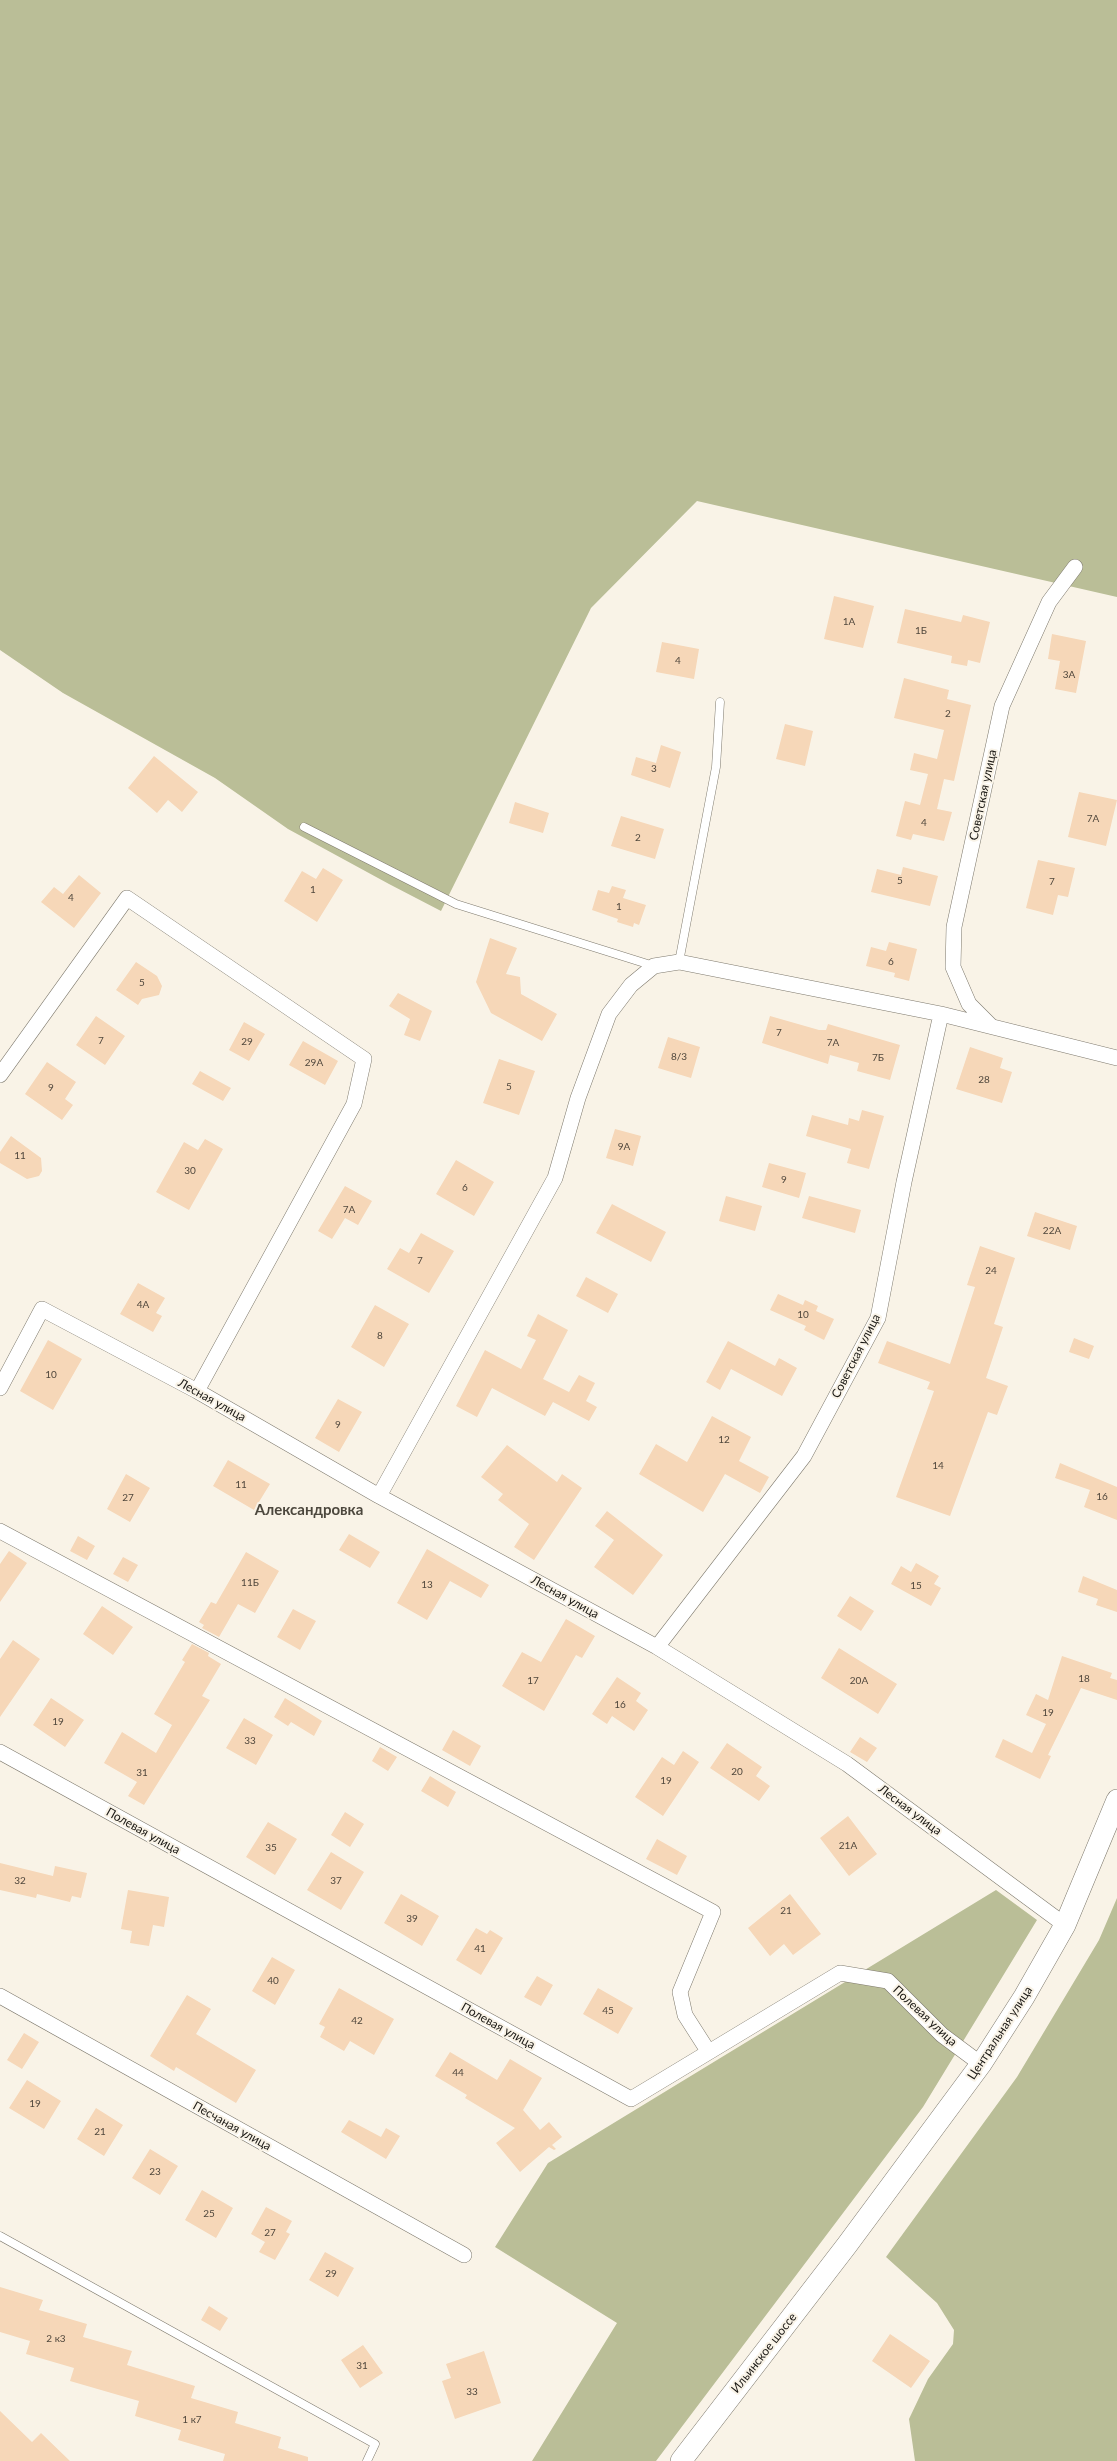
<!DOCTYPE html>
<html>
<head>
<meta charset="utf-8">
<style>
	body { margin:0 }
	canvas { display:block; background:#f9f3e7 }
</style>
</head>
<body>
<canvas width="1117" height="2461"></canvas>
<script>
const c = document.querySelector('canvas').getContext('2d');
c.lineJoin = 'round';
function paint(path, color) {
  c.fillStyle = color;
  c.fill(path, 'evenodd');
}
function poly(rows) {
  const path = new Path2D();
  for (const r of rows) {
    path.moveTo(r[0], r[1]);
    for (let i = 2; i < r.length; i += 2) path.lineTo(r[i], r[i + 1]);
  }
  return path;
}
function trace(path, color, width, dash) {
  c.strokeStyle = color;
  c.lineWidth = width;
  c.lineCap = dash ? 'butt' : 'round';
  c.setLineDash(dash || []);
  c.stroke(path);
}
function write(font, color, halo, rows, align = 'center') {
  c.font = font + ' Lato,sans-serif';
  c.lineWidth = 4;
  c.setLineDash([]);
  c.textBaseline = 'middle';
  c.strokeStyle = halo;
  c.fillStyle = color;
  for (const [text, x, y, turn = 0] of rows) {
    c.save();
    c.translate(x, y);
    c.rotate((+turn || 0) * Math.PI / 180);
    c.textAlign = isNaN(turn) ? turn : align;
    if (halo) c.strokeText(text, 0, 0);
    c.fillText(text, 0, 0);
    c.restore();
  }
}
paint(poly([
	[0,0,1117,0,1117,597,697,501,591,608,441,911,389,884,288,829,215,778,63,693,0,650],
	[996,1890,1037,1920,923,2107,656,2461,532,2461,617,2323,495,2247,548,2163],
	[1117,1898,1117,2461,915,2461,909,2419,928,2379,953,2344,954,2330,937,2303,886,2257,1017,2077,1099,1940]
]), '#babe97');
paint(poly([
	[834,596,874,606,863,648,824,639],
	[905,609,961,622,963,615,990,622,980,663,968,660,967,666,951,663,952,656,897,643],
	[1052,634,1086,641,1076,693,1055,689,1060,661,1048,659],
	[662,642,699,649,694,679,656,672],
	[904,678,949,690,947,699,971,705,954,781,944,779,937,809,952,812,944,841,913,834,911,840,896,836,905,801,920,805,928,774,910,770,914,753,937,759,944,730,894,718],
	[785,724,813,731,805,766,776,759],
	[661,745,681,752,670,788,631,775,636,757,656,763],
	[154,756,198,792,182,812,168,800,157,813,128,788],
	[1079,792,1117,800,1106,846,1068,837],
	[515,802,549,813,543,833,509,823],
	[621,816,664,829,655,859,611,846],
	[1038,860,1075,868,1068,897,1058,895,1053,915,1026,908],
	[903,867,938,876,930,906,871,892,877,869,901,875],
	[323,868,343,880,317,922,284,901,302,871,316,879],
	[79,875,101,893,74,928,41,902,54,887,63,894],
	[612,886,626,890,623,898,646,905,639,925,634,923,633,927,617,922,618,919,592,910,598,890,609,893],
	[490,938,517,948,506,974,520,977,521,994,557,1014,542,1041,491,1013,476,982],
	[889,942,917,949,909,981,894,977,895,973,866,966,871,947,886,951],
	[136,962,157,976,162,986,159,995,142,999,138,1005,116,990],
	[398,993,432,1011,420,1041,404,1035,410,1019,389,1006],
	[96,1016,125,1036,105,1065,76,1045],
	[770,1016,819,1030,826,1030,828,1024,900,1045,890,1080,857,1071,859,1063,830,1055,828,1064,762,1043],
	[244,1022,265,1034,249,1061,229,1050],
	[668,1037,700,1047,691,1078,658,1068],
	[303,1041,338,1061,325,1085,289,1065],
	[970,1047,1003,1058,1000,1068,1012,1072,1002,1103,956,1089],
	[499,1059,535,1071,519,1115,483,1103],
	[47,1062,76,1082,65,1099,73,1105,62,1120,25,1094],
	[200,1071,231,1088,223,1101,192,1084],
	[862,1110,884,1116,869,1169,847,1163,851,1149,806,1136,812,1115,848,1125,849,1118,859,1121],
	[615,1129,641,1136,633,1166,606,1158],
	[11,1136,41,1158,42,1171,39,1176,27,1179,0,1163,0,1152],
	[205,1139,223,1149,189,1210,156,1192,184,1142,198,1150],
	[456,1160,494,1182,474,1216,436,1194],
	[769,1163,806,1173,799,1198,762,1187],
	[345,1186,372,1201,358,1225,345,1218,332,1239,318,1231],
	[726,1196,762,1206,755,1231,719,1221],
	[809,1196,861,1210,855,1233,802,1218],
	[612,1204,666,1232,651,1262,596,1233],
	[1035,1212,1077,1226,1070,1250,1027,1236],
	[421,1233,454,1251,429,1293,387,1269,400,1248,409,1253],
	[980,1246,1015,1258,994,1324,1003,1327,986,1378,1008,1386,997,1415,988,1412,950,1516,896,1497,934,1391,927,1389,930,1382,878,1363,887,1341,950,1364,975,1287,967,1285],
	[586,1277,618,1294,608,1313,576,1296],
	[138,1283,165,1298,156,1313,162,1316,153,1332,120,1314],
	[778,1294,803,1305,805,1300,818,1306,816,1311,834,1319,824,1340,804,1330,806,1326,770,1310],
	[375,1305,409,1324,384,1367,351,1347],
	[538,1314,568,1330,543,1379,569,1392,579,1375,595,1383,586,1401,597,1407,589,1421,553,1402,545,1416,492,1388,477,1417,456,1406,485,1350,521,1369,536,1340,527,1336],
	[1074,1338,1094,1346,1089,1359,1069,1352],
	[48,1340,82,1359,53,1410,20,1391],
	[728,1341,775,1366,779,1358,797,1368,782,1396,731,1369,720,1390,706,1382],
	[338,1399,362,1412,339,1452,315,1438],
	[712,1416,751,1437,739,1461,769,1477,760,1493,725,1474,703,1512,639,1474,656,1444,687,1462],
	[507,1445,557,1482,562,1474,582,1488,534,1560,514,1547,529,1524,498,1500,503,1494,481,1477],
	[228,1460,270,1484,254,1510,213,1486],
	[1060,1463,1117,1487,1117,1520,1084,1507,1090,1490,1055,1478],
	[126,1474,150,1488,130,1522,107,1509],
	[607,1511,663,1555,633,1595,594,1567,614,1540,595,1526],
	[349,1534,380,1552,370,1568,339,1550],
	[78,1536,95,1546,87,1560,70,1551],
	[427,1549,489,1585,481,1598,450,1581,427,1620,397,1603],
	[9,1551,27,1563,0,1602,0,1564],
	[246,1552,279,1571,255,1613,238,1604,219,1637,202,1628,204,1625,199,1622,211,1602,216,1604],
	[123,1557,138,1565,128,1582,113,1574],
	[916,1563,939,1576,934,1584,941,1588,931,1606,891,1584,901,1566,911,1572],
	[1083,1576,1117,1590,1117,1612,1096,1605,1098,1599,1078,1592],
	[850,1596,874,1611,861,1631,837,1616],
	[102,1606,133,1627,113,1655,83,1634],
	[293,1609,316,1621,300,1650,277,1637],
	[566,1619,595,1636,582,1658,576,1655,544,1711,502,1686,522,1652,541,1662],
	[13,1640,40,1659,0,1717,0,1659],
	[192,1644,209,1653,208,1656,221,1664,202,1696,210,1700,144,1805,128,1796,137,1782,104,1763,122,1732,156,1753,172,1725,154,1714,185,1662,182,1660],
	[839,1648,897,1684,878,1714,821,1678],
	[1062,1656,1112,1673,1110,1678,1117,1680,1117,1700,1081,1688,1048,1755,1051,1756,1040,1779,995,1757,1003,1739,1032,1753,1046,1724,1026,1715,1036,1694,1048,1700],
	[617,1677,641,1693,636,1701,648,1710,634,1731,612,1716,607,1724,592,1714],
	[51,1698,84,1720,65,1747,33,1725],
	[285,1698,322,1721,314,1736,291,1722,288,1726,274,1717],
	[244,1718,273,1735,256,1765,226,1748],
	[453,1730,481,1746,470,1766,442,1750],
	[860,1737,877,1748,867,1762,850,1752],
	[727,1743,762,1767,756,1776,770,1786,759,1801,710,1768],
	[380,1747,397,1757,388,1771,372,1761],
	[683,1751,699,1762,663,1816,635,1797,662,1757,674,1765],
	[430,1776,456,1792,448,1807,421,1791],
	[345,1812,364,1824,350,1847,331,1835],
	[848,1816,877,1854,849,1876,820,1838],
	[268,1822,297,1839,275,1875,246,1857],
	[657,1839,687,1856,677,1875,646,1859],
	[331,1852,364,1872,341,1910,307,1890],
	[0,1863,53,1876,55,1866,87,1873,81,1898,72,1896,70,1902,37,1894,36,1898,0,1890],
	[128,1890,169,1897,164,1927,153,1925,149,1946,130,1943,132,1931,121,1929],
	[401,1894,439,1916,422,1946,384,1923],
	[790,1894,821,1934,793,1955,784,1944,770,1956,748,1928],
	[476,1928,487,1934,490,1930,503,1938,481,1975,456,1960],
	[272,1957,295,1970,275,2005,252,1991],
	[537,1976,553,1985,541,2006,524,1997],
	[339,1988,394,2019,374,2055,350,2041,344,2051,320,2037,325,2027,319,2024],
	[598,1988,633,2008,618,2034,583,2014],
	[187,1995,211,2009,196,2034,256,2070,236,2103,176,2067,174,2071,150,2056],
	[24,2033,39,2042,22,2069,7,2060],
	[450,2052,497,2080,510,2059,542,2078,523,2110,540,2130,549,2122,562,2137,552,2145,556,2149,554,2150,549,2147,520,2172,496,2143,515,2128,465,2098,467,2095,435,2076],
	[27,2080,61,2101,44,2129,9,2108],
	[96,2108,123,2125,104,2156,77,2139],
	[349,2120,381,2137,386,2128,400,2136,386,2159,341,2132],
	[150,2149,178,2166,160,2195,132,2178],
	[202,2190,233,2208,216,2238,185,2220],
	[266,2207,292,2221,286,2232,290,2234,275,2260,259,2252,265,2242,251,2234],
	[325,2252,354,2268,338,2297,309,2280],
	[0,2287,43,2300,39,2310,87,2324,83,2337,132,2351,127,2365,195,2386,191,2398,238,2412,235,2423,281,2437,278,2448,308,2457,308,2461,223,2461,225,2454,178,2440,181,2430,135,2416,139,2401,70,2381,74,2368,26,2354,30,2341,0,2332],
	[209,2306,228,2318,220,2331,201,2320],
	[890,2334,930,2361,911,2388,872,2361],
	[363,2345,383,2373,360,2388,341,2360],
	[484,2351,501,2403,455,2419,442,2381,451,2378,446,2364],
	[0,2411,32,2442,41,2433,70,2461,0,2461]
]), '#f6d7b8');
const service = poly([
	[304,827,456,904,654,966],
	[679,962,716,767,720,702],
	[0,2236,375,2444,367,2461]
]);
const minor = poly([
	[991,1026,969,1004,953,967,954,927,1002,706,1049,602,1075,567],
	[0,1075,127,898,364,1059,354,1104,197,1391],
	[0,1388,42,1309,197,1391,379,1496,657,1647,847,1764,1065,1925],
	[379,1496,555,1178,578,1098,609,1014,631,985,654,966,679,962,941,1014,1117,1058],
	[0,1531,713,1912,680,1992,685,2015,708,2051],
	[657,1647,804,1456,878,1318,904,1182,941,1014],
	[0,1752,631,2099,840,1973,888,1981,942,2035,981,2064],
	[0,1996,464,2255]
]);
const secondary = poly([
	[681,2461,847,2245,981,2064,1024,1997,1065,1925,1117,1800]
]);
trace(service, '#7f7a6e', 9);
trace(minor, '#7f7a6e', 16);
trace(secondary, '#7f7a6e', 22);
trace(service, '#fff', 8);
trace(minor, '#fff', 15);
trace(secondary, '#fff', 21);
write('10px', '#50473c', null, [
	["1А",849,622],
	["1Б",921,631],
	["4",678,661],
	["3А",1069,675],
	["2",948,714],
	["3",654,769],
	["7А",1093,819],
	["4",924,823],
	["2",638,838],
	["5",900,881],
	["7",1052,882],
	["1",313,890],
	["4",71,898],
	["1",619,907],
	["6",891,962],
	["5",142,983],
	["7",779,1033],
	["7",101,1041],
	["29",247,1042],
	["7А",833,1043],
	["8/3",679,1057],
	["7Б",878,1058],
	["29А",314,1063],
	["28",984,1080],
	["5",509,1087],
	["9",51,1088],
	["9А",624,1147],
	["11",20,1156],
	["30",190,1171],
	["9",784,1180],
	["6",465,1188],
	["7А",349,1210],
	["22А",1052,1231],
	["7",420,1261],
	["24",991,1271],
	["4А",143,1305],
	["10",803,1315],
	["8",380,1336],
	["10",51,1375],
	["9",338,1425],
	["12",724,1440],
	["14",938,1466],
	["11",241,1485],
	["16",1102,1497],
	["27",128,1498],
	["11Б",250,1583],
	["13",427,1585],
	["15",916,1586],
	["18",1084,1679],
	["17",533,1681],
	["20А",859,1681],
	["16",620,1705],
	["19",1048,1713],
	["19",58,1722],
	["33",250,1741],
	["20",737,1772],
	["31",142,1773],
	["19",666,1781],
	["21А",848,1846],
	["35",271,1848],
	["32",20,1881],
	["37",336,1881],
	["21",786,1911],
	["39",412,1919],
	["41",480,1949],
	["40",273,1981],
	["45",608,2011],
	["42",357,2021],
	["44",458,2073],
	["19",35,2104],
	["21",100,2132],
	["23",155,2172],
	["25",209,2214],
	["27",270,2233],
	["29",331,2274],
	["2 к3",56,2339],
	["31",362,2366],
	["33",472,2392],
	["1 к7",192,2420]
]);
write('12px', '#191713', '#f9f3e7', [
	["Советская улица",983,795,-78],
	["Советская улица",856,1356,-63],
	["Лесная улица",212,1400,29],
	["Лесная улица",565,1597,29],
	["Лесная улица",910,1810,37],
	["Полевая улица",143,1831,29],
	["Полевая улица",925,2016,43],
	["Полевая улица",498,2026,29],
	["Центральная улица",1000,2033,-57],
	["Песчаная улица",232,2126,29],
	["Ильинское шоссе",764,2353,-52]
]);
write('bold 15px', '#4c473d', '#f9f3e7', [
	["Александровка",309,1510]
]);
</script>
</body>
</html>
